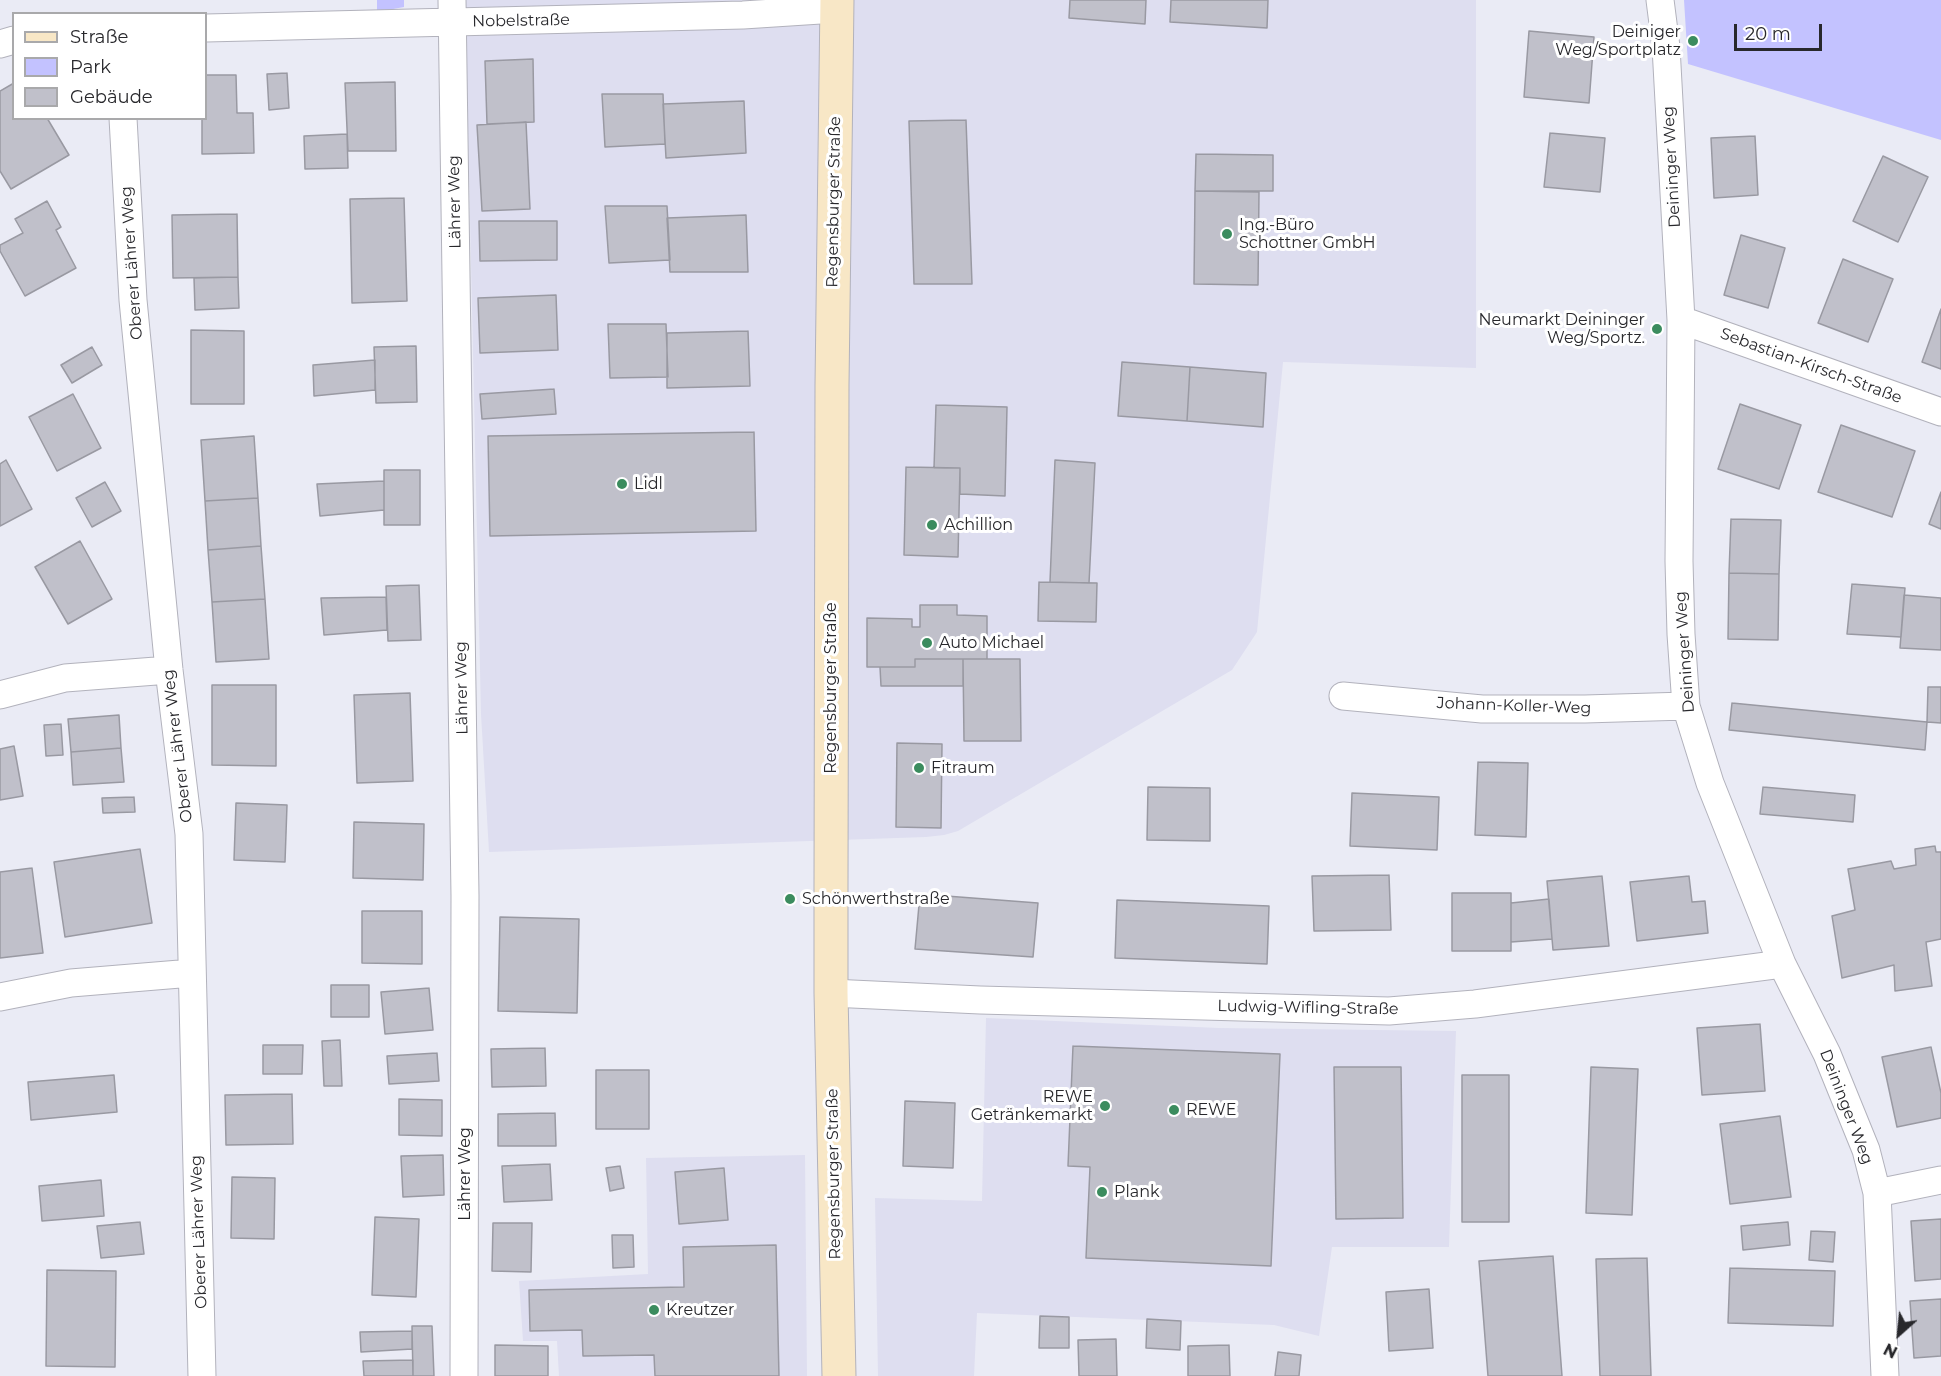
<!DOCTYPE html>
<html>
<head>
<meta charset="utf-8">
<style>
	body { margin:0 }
	#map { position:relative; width:1941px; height:1376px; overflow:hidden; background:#eaebf5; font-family:Montserrat,sans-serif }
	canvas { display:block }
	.legend { position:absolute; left:12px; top:12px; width:195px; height:108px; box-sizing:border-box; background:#fff; border:2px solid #a9a9ab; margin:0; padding:8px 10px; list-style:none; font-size:18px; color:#28282c }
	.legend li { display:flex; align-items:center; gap:12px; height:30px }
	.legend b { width:30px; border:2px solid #a9a9ab }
	.north { position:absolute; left:1869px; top:1304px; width:60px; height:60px; -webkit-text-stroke:4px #fff; paint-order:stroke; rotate:207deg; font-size:16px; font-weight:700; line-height:24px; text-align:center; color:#28282c }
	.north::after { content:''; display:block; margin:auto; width:21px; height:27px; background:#28282c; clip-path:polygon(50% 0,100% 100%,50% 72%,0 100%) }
	.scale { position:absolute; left:1734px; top:24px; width:88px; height:27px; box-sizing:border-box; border:3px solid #28282c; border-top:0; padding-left:8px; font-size:18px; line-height:21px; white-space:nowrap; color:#28282c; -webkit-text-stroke:4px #fff; paint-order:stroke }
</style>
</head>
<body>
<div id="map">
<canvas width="1941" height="1376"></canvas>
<ul class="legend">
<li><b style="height:8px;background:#f8e7c6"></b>Straße</li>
<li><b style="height:16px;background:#c3c2ff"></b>Park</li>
<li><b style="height:16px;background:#c0c0ca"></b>Gebäude</li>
</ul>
<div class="north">N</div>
<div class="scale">20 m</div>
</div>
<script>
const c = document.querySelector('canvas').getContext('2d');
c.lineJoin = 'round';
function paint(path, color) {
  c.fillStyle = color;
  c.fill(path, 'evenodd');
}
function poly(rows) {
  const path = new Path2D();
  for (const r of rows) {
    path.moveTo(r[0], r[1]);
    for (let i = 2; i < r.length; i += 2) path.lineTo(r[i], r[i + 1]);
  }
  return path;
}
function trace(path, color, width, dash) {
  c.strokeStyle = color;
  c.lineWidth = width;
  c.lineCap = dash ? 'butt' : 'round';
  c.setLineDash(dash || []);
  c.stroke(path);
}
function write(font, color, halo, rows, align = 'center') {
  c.font = font + ' Montserrat,sans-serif';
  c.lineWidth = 6;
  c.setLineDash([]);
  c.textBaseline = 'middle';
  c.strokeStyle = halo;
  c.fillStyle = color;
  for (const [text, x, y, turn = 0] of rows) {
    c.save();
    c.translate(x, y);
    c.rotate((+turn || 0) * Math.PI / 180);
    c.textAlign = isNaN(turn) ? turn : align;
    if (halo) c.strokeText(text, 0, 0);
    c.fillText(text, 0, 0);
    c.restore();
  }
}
paint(poly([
	[463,0,1476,0,1476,368,1283,362,1257,632,1232,670,958,831,944,835,926,837,489,852,481,714,467,83],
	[986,1018,1219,1028,1456,1031,1449,1247,1332,1247,1319,1336,1274,1325,977,1313,974,1376,878,1376,875,1198,982,1201],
	[805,1155,807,1376,559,1376,557,1341,523,1341,519,1281,648,1274,646,1158]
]), '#dedef0');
paint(poly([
	[377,0,404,0,404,7,377,12],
	[1684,0,1941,0,1941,140,1688,64]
]), '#c3c2ff');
const building = poly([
	[1070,0,1146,0,1145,24,1069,18,1070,0],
	[1171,0,1268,0,1267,28,1170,22,1171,0],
	[1529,31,1594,37,1589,103,1524,97,1529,31],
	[533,59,534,122,487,124,485,61,533,59],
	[287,73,289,108,269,110,267,74,287,73],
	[206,75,236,75,237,113,253,113,254,153,202,154,202,118,206,118,206,75],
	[395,82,396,151,348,151,345,83,395,82],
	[14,83,14,118,47,118,69,155,11,189,0,171,0,91,14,83],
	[602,94,663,94,665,144,605,147,602,94],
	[744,101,746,153,666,158,663,104,744,101],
	[966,120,972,284,914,284,909,121,966,120],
	[526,122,530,209,482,211,477,125,526,122],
	[1550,133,1605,138,1600,192,1544,187,1550,133],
	[347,134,348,168,305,169,304,136,347,134],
	[1755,136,1758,195,1714,198,1711,138,1755,136],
	[1196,154,1273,155,1273,191,1195,191,1196,154],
	[1883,156,1928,177,1898,242,1853,221,1883,156],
	[1195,191,1259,192,1258,285,1194,284,1195,191],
	[404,198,407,301,352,303,350,199,404,198],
	[47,201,61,227,56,230,76,268,25,296,0,251,0,245,23,233,15,219,47,201],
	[605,206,667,206,670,260,609,263,605,206],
	[237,214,238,277,173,278,172,215,237,214],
	[746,215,748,272,670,272,667,218,746,215],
	[479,221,557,221,557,260,480,261,479,221],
	[1741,235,1785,248,1768,308,1724,295,1741,235],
	[1843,259,1893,279,1868,342,1818,323,1843,259],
	[238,277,239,308,195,310,194,278,238,277],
	[556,295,558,350,480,353,478,298,556,295],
	[1941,309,1941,369,1922,362,1941,309],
	[608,324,666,324,668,377,610,378,608,324],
	[191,330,244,331,244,404,191,404,191,330],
	[748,331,750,386,667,388,667,333,748,331],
	[416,346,417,402,376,403,374,347,416,346],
	[92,347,102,365,72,383,61,365,92,347],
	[375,360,375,390,314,396,313,365,375,360],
	[1122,362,1190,367,1187,421,1118,416,1122,362],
	[1190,367,1266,373,1263,427,1187,421,1190,367],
	[554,389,556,414,482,419,480,394,554,389],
	[73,394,101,448,57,471,29,417,73,394],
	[1740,404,1801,425,1779,489,1718,469,1740,404],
	[936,405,1007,407,1005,496,960,494,960,468,934,468,936,405],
	[1841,425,1915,451,1892,517,1818,492,1841,425],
	[754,432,756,531,490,536,488,436,754,432],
	[254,436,258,498,205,501,201,440,254,436],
	[6,460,32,509,0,526,0,464,6,460],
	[1055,460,1095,463,1089,583,1050,582,1055,460],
	[906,467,960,468,958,557,904,555,906,467],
	[384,470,420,470,420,525,384,525,384,470],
	[384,481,384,510,320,516,317,484,384,481],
	[105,482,121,511,92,527,76,498,105,482],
	[1941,492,1941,529,1929,524,1941,492],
	[258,498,261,546,208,550,205,501,258,498],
	[1731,519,1781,520,1779,574,1729,573,1731,519],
	[80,541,112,599,68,624,35,567,80,541],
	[261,546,265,599,212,602,208,550,261,546],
	[1729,573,1779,574,1778,640,1728,639,1729,573],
	[1039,582,1097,583,1096,622,1038,621,1039,582],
	[1852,584,1905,588,1901,637,1847,634,1852,584],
	[419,585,421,640,388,641,386,586,419,585],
	[1904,595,1941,598,1941,650,1900,648,1904,595],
	[386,597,387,630,324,635,321,598,386,597],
	[265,599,269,659,216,662,212,602,265,599],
	[920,605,957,605,957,615,987,616,987,659,915,659,915,667,867,667,867,618,912,619,912,627,920,627,920,605],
	[915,659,963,659,963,686,881,686,880,667,915,667,915,659],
	[963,659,1020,659,1021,741,964,741,963,659],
	[212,685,276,685,276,766,212,765,212,685],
	[1928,687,1941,687,1941,723,1927,722,1928,687],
	[410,693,413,781,357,783,354,695,410,693],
	[1732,703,1927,722,1925,750,1729,730,1732,703],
	[119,715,121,748,71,752,68,719,119,715],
	[61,724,63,755,46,756,44,725,61,724],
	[897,743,942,744,941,828,896,827,897,743],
	[14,746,23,796,0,800,0,749,14,746],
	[121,748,124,782,73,785,71,752,121,748],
	[1478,762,1528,763,1526,837,1475,835,1478,762],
	[1148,787,1210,788,1210,841,1147,840,1148,787],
	[1763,787,1855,795,1853,822,1760,814,1763,787],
	[1352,793,1439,797,1437,850,1350,846,1352,793],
	[134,797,135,812,103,813,102,798,134,797],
	[236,803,287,805,285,862,234,860,236,803],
	[354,822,424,824,423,880,353,878,354,822],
	[1935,846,1936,852,1941,852,1941,939,1926,942,1932,986,1895,991,1894,965,1842,978,1832,916,1855,910,1848,869,1891,861,1894,869,1916,865,1915,849,1935,846],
	[140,849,152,923,65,937,54,862,140,849],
	[32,868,43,953,0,958,0,872,32,868],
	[1389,875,1391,930,1314,931,1312,876,1389,875],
	[1602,876,1609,946,1553,950,1547,881,1602,876],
	[1689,876,1692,902,1705,901,1708,933,1637,941,1630,882,1689,876],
	[1452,893,1511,893,1511,951,1452,951,1452,893],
	[920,894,1038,903,1033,957,915,949,920,894],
	[1549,899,1552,939,1511,942,1511,903,1549,899],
	[1117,900,1269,906,1267,964,1115,958,1117,900],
	[362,911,422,911,422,964,362,963,362,911],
	[500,917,579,919,577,1013,498,1011,500,917],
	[331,985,369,985,369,1017,331,1017,331,985],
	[429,988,433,1030,385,1034,381,992,429,988],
	[1760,1024,1765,1091,1702,1095,1697,1028,1760,1024],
	[340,1040,342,1086,324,1086,322,1041,340,1040],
	[263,1045,303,1045,302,1074,263,1074,263,1045],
	[1073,1046,1280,1054,1271,1266,1086,1258,1090,1167,1068,1166,1073,1046],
	[1931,1047,1941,1093,1941,1118,1897,1127,1882,1057,1931,1047],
	[545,1048,546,1086,492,1087,491,1049,545,1048],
	[437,1053,439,1081,389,1084,387,1056,437,1053],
	[1334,1067,1401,1067,1403,1218,1336,1219,1334,1067],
	[1591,1067,1638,1069,1632,1215,1586,1213,1591,1067],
	[596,1070,649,1070,649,1129,596,1129,596,1070],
	[114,1075,117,1112,31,1120,28,1082,114,1075],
	[1462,1075,1509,1075,1509,1222,1462,1222,1462,1075],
	[292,1094,293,1144,226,1145,225,1095,292,1094],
	[399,1099,442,1100,442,1136,399,1135,399,1099],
	[905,1101,955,1103,953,1168,903,1166,905,1101],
	[555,1113,556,1146,498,1146,498,1114,555,1113],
	[1780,1116,1791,1197,1730,1204,1720,1124,1780,1116],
	[443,1155,444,1195,403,1197,401,1156,443,1155],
	[550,1164,552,1200,504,1202,502,1166,550,1164],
	[620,1166,624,1188,610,1191,606,1168,620,1166],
	[724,1168,728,1220,679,1224,675,1172,724,1168],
	[232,1177,275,1178,274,1239,231,1238,232,1177],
	[101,1180,104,1216,42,1221,39,1186,101,1180],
	[375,1217,419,1219,416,1297,372,1295,375,1217],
	[1941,1219,1941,1279,1915,1281,1911,1221,1941,1219],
	[140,1222,144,1254,101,1258,97,1226,140,1222],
	[1788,1222,1790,1245,1743,1250,1741,1226,1788,1222],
	[493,1223,532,1223,531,1272,492,1271,493,1223],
	[1811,1231,1835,1232,1833,1262,1809,1260,1811,1231],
	[612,1235,633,1235,634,1267,613,1268,612,1235],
	[776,1245,779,1376,655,1376,654,1355,583,1356,582,1330,530,1331,529,1290,684,1287,683,1247,776,1245],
	[1553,1256,1562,1376,1488,1376,1479,1261,1553,1256],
	[1647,1258,1651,1376,1600,1376,1596,1259,1647,1258],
	[1730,1268,1835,1271,1833,1326,1728,1323,1730,1268],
	[47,1270,116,1271,115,1367,46,1366,47,1270],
	[1429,1289,1433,1348,1389,1351,1386,1292,1429,1289],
	[1941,1299,1941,1356,1914,1358,1910,1301,1941,1299],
	[1040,1316,1069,1317,1069,1348,1039,1348,1040,1316],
	[1147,1319,1181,1321,1180,1350,1146,1348,1147,1319],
	[412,1326,432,1326,434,1376,413,1376,412,1326],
	[412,1331,412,1349,361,1352,360,1332,412,1331],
	[1116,1339,1117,1376,1079,1376,1078,1340,1116,1339],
	[495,1345,548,1346,548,1376,495,1376,495,1345],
	[1229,1345,1230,1376,1188,1376,1188,1346,1229,1345],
	[1278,1352,1301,1355,1299,1376,1275,1376,1278,1352],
	[413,1360,413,1376,364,1376,363,1361,413,1360]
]);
paint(building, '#c0c0ca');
trace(building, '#9999a2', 1.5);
const street = poly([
	[452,0,465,895,464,1376],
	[1660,0,1666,47,1681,320,1679,561,1681,634,1686,706,1710,783,1782,964,1827,1054,1866,1150,1877,1193,1885,1376],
	[206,28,743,15,836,9],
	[0,44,14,40],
	[123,118,133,300,169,670,189,834,202,1376],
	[1681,320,1941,412],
	[0,695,65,678,169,670],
	[1343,696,1482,709,1585,709,1686,706],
	[831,993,980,1000,1389,1011,1475,1004,1782,964],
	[0,997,71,983,192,973],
	[1877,1193,1941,1180]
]);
const secondary = poly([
	[837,0,832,385,831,884,831,993,839,1376]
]);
trace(street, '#b2b2bc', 29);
trace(secondary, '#b2b2bc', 35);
trace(street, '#fff', 27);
trace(secondary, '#f8e7c6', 33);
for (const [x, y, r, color] of [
	[1693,41,6,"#3b8c5e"],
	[1227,234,6,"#3b8c5e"],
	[1657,329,6,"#3b8c5e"],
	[622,484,6,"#3b8c5e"],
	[932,525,6,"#3b8c5e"],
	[927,643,6,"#3b8c5e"],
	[919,768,6,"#3b8c5e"],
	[790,899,6,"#3b8c5e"],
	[1105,1106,6,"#3b8c5e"],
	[1174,1110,6,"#3b8c5e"],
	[1102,1192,6,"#3b8c5e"],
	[654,1310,6,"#3b8c5e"]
]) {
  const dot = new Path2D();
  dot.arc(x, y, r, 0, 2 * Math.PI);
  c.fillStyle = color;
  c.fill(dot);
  trace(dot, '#fff', 2);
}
write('16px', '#28282c', '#fff', [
	["Nobelstraße",521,21,-1],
	["Deininger Weg",1672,167,-93],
	["Lährer Weg",455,202,-91],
	["Regensburger Straße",834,202,-89],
	["Oberer Lährer Weg",132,263,-94],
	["Sebastian-Kirsch-Straße",1811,366,20],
	["Deininger Weg",1685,652,-94],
	["Lährer Weg",462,688,-91],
	["Regensburger Straße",831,688,-90],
	["Johann-Koller-Weg",1514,706,2],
	["Oberer Lährer Weg",178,746,-97],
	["Ludwig-Wifling-Straße",1308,1008,1],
	["Deininger Weg",1846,1107,69],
	["Lährer Weg",465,1174,-90],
	["Regensburger Straße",834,1174,-91],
	["Oberer Lährer Weg",199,1232,-92]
]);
write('16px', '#28282c', '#fff', [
	["Deiniger",1681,32,"right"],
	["Weg/Sportplatz",1681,50,"right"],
	["Ing.-Büro",1239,225],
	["Schottner GmbH",1239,243],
	["Neumarkt Deininger",1645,320,"right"],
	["Weg/Sportz.",1645,338,"right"],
	["Lidl",634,484],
	["Achillion",944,525],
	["Auto Michael",939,643],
	["Fitraum",931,768],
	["Schönwerthstraße",802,899],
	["REWE",1093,1097,"right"],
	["Getränkemarkt",1093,1115,"right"],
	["REWE",1186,1110],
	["Plank",1114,1192],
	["Kreutzer",666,1310]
], 'left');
</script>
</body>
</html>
